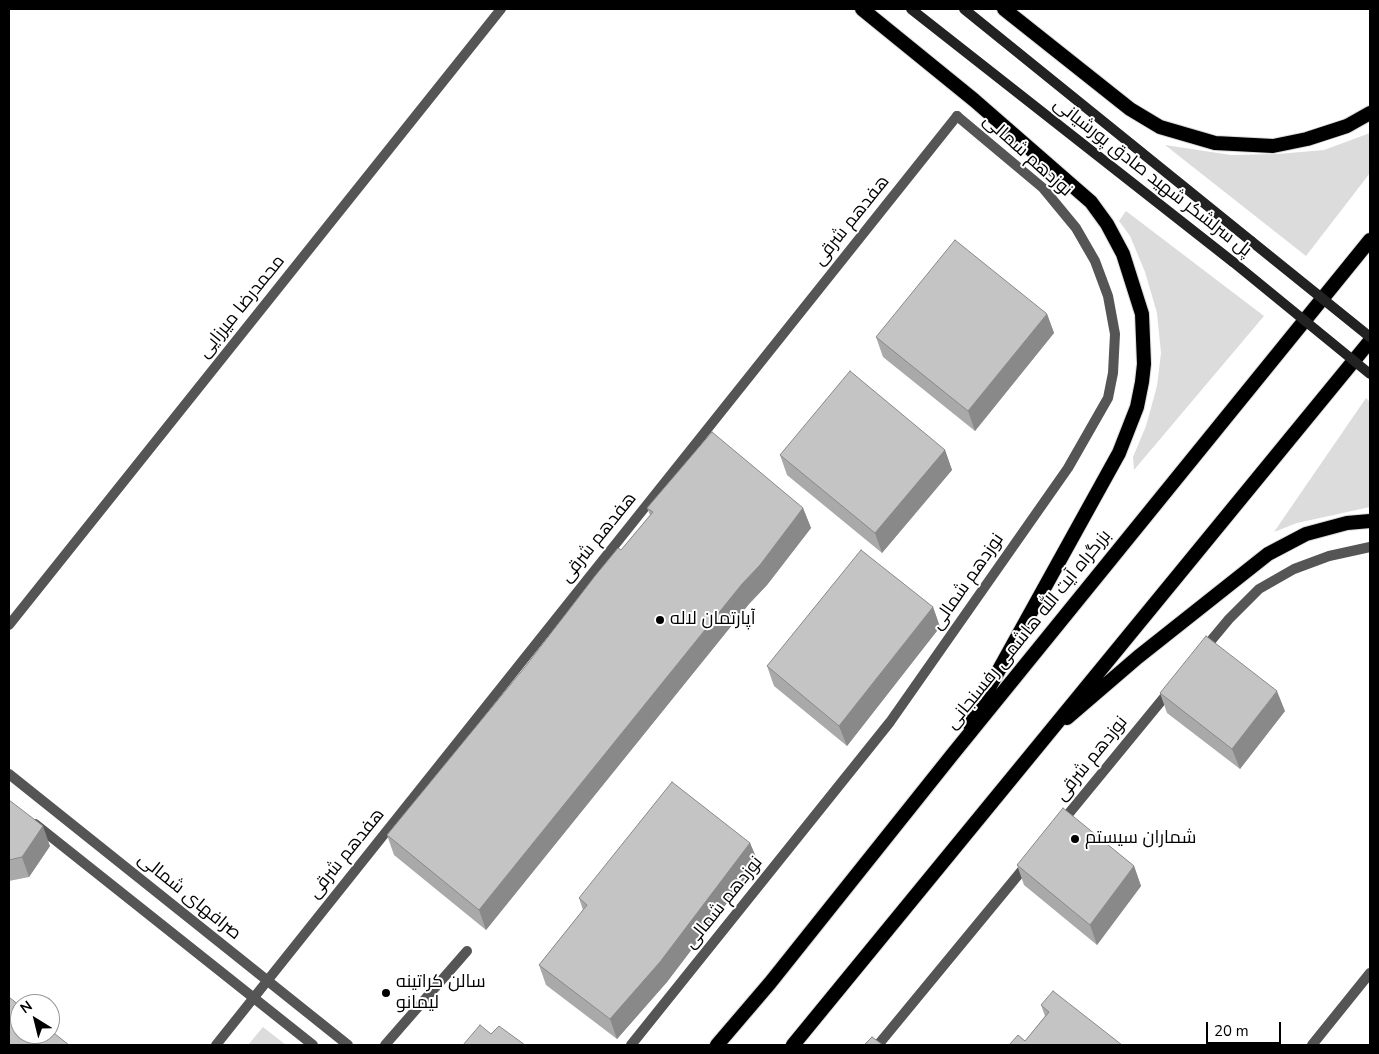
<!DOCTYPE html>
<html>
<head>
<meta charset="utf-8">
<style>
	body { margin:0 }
	#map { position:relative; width:1379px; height:1054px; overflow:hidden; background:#fff; font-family:"Nunito Sans",sans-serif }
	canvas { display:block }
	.frame { position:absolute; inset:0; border:10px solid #000; pointer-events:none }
	.north { position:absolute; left:10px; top:994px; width:50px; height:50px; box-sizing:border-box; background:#fff; border:1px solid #999; border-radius:50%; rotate:324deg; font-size:14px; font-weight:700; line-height:20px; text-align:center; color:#000 }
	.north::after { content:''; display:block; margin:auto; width:18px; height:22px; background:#000; clip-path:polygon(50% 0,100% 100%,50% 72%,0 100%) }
	.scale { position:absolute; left:1206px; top:1022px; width:75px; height:22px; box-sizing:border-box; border:2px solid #000; border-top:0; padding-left:6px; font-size:15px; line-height:18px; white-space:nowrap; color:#000; -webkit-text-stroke:4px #fff; paint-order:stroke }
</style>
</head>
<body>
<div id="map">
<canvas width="1379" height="1054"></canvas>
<div class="frame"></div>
<div class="north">N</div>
<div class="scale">20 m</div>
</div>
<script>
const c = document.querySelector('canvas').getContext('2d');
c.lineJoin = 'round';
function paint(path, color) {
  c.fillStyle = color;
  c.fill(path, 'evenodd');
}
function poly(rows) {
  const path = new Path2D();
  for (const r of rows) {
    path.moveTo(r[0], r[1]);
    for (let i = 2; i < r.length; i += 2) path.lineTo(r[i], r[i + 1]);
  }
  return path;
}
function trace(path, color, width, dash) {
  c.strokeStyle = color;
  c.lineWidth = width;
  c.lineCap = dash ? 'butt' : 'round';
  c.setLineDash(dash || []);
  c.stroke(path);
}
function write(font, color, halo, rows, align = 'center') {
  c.font = font + ' "Nunito Sans",Cairo,sans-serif';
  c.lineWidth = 4;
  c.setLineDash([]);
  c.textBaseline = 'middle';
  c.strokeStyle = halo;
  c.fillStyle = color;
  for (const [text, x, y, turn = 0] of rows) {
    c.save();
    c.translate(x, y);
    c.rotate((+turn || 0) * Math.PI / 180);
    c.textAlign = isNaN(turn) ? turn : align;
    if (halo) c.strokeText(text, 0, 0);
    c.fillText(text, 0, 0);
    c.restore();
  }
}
paint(poly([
	[1370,133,1370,173,1306,256,1165,145,1231,155,1278,154,1324,150],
	[1126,211,1264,316,1134,470,1133,457,1146,426,1157,386,1161,353,1157,313,1145,272,1130,236,1119,221],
	[1366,398,1370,402,1370,507,1297,523,1274,532],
	[263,1027,286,1045,248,1045]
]), '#dcdcdc');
const trunk = poly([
	[862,9,974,100,1091,202,1107,224,1123,254,1142,314,1144,364,1142,382,1137,407,1119,453,969,724],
	[1004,9,1130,109,1160,127,1215,143,1273,146,1307,139,1347,126,1370,113],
	[1067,718,1138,657,1268,554,1306,534,1347,523,1370,521],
	[717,1045,770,983,952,755,1370,240],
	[793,1045,1370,341]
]);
trace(trunk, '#dbdbdb', 16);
trace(poly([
	[9,625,501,9],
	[1204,649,1229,619,1259,589,1294,569,1329,556,1370,547],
	[1061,823,1171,689],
	[216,1045,957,116],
	[385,1045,467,951],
	[878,1045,1028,863],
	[1312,1045,1370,973]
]), '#555', 10);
trace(poly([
	[9,774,348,1045],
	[35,824,313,1045],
	[631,1045,890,722,1068,468,1108,398,1113,373,1115,334,1108,296,1095,261,1076,228,1043,188,957,116]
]), '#555', 10);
trace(poly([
	[911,9,1233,262],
	[964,9,1251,241]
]), '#222', 10);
trace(trunk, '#000', 14);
trace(poly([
	[1251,241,1370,337],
	[1233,262,1370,374]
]), '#222', 10);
paint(poly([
	[1047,314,1054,333,975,431,883,357,876,337],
	[945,450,952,470,882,553,787,475,780,455],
	[647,508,803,508,811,528,767,585,749,604,486,930,394,855,387,835,650,515],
	[933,607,940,627,847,746,774,686,767,666],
	[1160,693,1285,711,1240,769,1167,713],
	[9,800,50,846,29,877,9,881],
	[750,843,758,862,667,982,617,1039,546,985,539,965,583,910,579,898],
	[1017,865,1134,866,1141,886,1097,945,1024,885],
	[1041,1005,1122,1045,1025,1041,1045,1016]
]), '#a9a9a9');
paint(poly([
	[1047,314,1054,333,975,431,968,411],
	[945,450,952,470,882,553,875,533],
	[803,508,811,528,767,585,749,604,486,930,479,910],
	[933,607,940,627,847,746,839,726],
	[1277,691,1285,711,1240,769,1232,749],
	[43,826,50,846,29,877,22,857],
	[750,843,758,862,667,982,617,1039,610,1019],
	[1134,866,1141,886,1097,945,1090,925]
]), '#898989');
const building = poly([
	[955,240,1047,314,968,411,876,337,955,240],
	[850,371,945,450,875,533,780,455,850,371],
	[712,432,803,508,760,565,742,584,479,910,387,835,525,667,595,576,618,548,621,550,653,512,647,508,712,432],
	[861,550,933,607,839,726,767,666,861,550],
	[1206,636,1277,691,1232,749,1160,693,1206,636],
	[672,782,750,843,660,962,610,1019,539,965,587,905,579,898,672,782],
	[9,800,43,826,22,857,9,860,9,800],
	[1063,808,1134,866,1090,925,1017,865,1063,808],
	[1053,991,1122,1045,1009,1045,1018,1035,1025,1041,1049,1012,1041,1005,1053,991],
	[9,997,20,1006,20,1034,50,1034,50,1030,69,1045,9,1045,9,997],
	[480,1025,491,1034,499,1026,525,1045,463,1045,480,1025],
	[872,1037,883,1045,864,1045,872,1037]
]);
paint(building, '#c4c4c4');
trace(building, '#898989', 1);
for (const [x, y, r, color] of [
	[660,620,5,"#000"],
	[1075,839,5,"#000"],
	[386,993,5,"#000"]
]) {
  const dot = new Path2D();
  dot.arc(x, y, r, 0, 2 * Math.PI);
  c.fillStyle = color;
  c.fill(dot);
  trace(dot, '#fff', 2);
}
write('18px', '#000', '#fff', [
	["نوزدهم شمالی",1027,156,42],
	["پل سرلشکر شهید صادق پورشیانی",1152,178,38],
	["هفدهم شرقی",852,221,-51],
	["محمدرضا میرزایی",242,307,-51],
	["هفدهم شرقی",599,538,-51],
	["نوزدهم شمالی",968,582,-55],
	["بزرگراه آیت الله هاشمی رفسنجانی",1029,630,-51],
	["نوزدهم شرقی",1092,759,-51],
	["هفدهم شرقی",347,854,-51],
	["صرافهای شمالی",189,897,39],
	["نوزدهم شمالی",724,903,-51]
]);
write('18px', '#000', '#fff', [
	["آپارتمان لاله",670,620],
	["شماران سیستم",1085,839],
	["سالن کراتینه",396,983],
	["لیمانو",396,1004]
], 'left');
</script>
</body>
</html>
